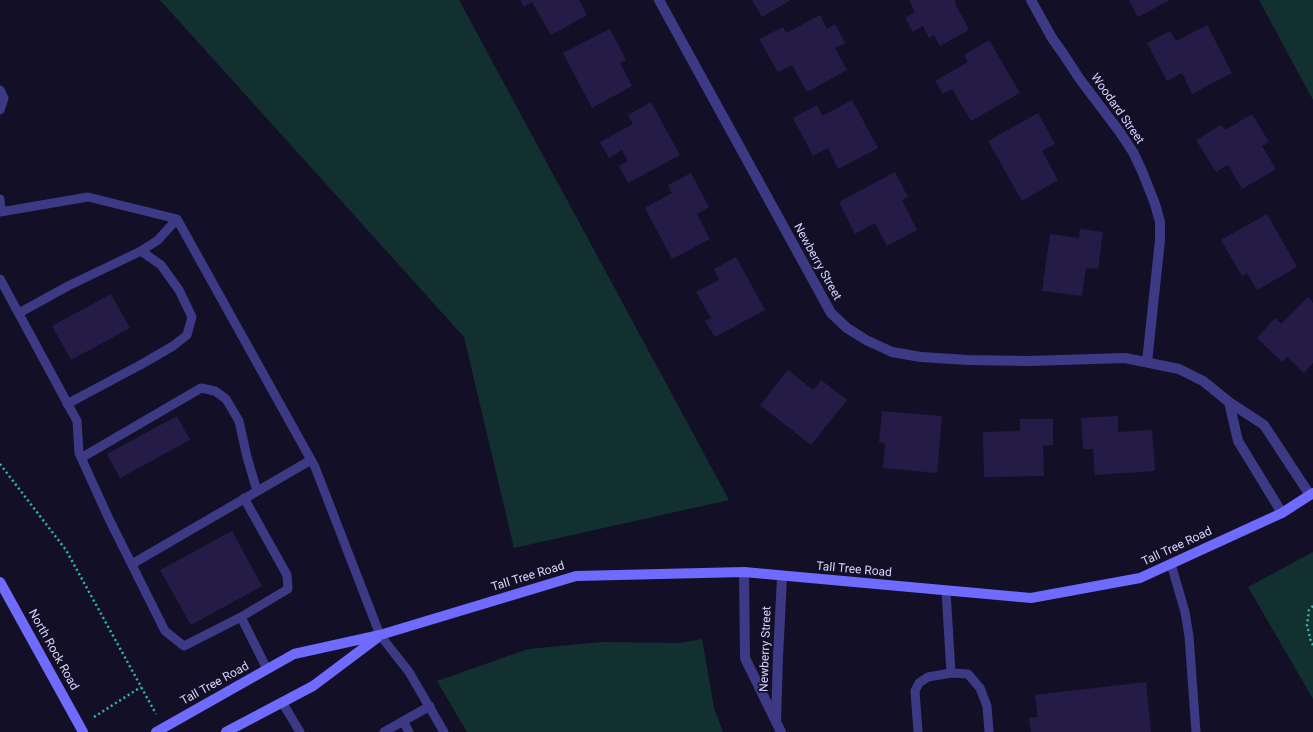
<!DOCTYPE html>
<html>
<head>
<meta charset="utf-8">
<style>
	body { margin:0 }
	canvas { display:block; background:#130f26 }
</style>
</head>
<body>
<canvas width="1313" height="732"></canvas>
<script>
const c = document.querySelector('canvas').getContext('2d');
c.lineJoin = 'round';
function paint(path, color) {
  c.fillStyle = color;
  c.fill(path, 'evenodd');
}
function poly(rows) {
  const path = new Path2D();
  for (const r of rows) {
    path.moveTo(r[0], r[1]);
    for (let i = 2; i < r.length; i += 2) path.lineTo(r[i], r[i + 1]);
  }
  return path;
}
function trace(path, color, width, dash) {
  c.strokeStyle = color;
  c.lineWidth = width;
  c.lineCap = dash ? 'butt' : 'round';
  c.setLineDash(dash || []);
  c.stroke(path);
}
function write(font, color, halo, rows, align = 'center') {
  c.font = font + ' Roboto,sans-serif';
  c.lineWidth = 3.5;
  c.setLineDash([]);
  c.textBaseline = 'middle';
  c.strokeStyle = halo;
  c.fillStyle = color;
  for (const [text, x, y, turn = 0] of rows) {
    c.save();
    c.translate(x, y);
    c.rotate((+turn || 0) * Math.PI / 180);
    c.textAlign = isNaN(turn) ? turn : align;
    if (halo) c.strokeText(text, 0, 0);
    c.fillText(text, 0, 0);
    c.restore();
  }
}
paint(poly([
	[160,0,459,0,729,500,514,548,464,337],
	[1259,0,1313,0,1313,100],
	[1313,552,1313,699,1248,587],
	[702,639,714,708,723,732,467,732,437,681,528,649,601,642,680,643]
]), '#12302f');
paint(poly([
	[520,0,579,0,587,15,551,35,532,2,524,7],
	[752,0,791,0,762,17],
	[909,0,957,0,954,1,969,30,940,46,934,35,929,38,923,26,913,32,905,18,915,12],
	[1129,0,1170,0,1138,17],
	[820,15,827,29,835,24,845,43,835,48,847,70,807,92,792,65,778,72,759,39,783,27,786,33],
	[1207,25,1232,73,1192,94,1182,73,1167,81,1147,43,1170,31,1176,41],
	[610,29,626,60,620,63,632,86,592,108,563,53],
	[989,40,1020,93,971,121,952,89,943,94,935,81,968,62,964,55],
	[852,100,878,148,838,169,828,148,813,156,793,118,817,105,822,116],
	[651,102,680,155,628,183,619,166,628,161,622,150,609,158,600,142,633,124,628,115],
	[1038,113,1055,144,1042,151,1058,180,1022,201,988,141],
	[1252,114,1269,142,1262,146,1276,169,1242,189,1228,165,1216,172,1196,140,1221,125,1225,130],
	[895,172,908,197,902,200,917,230,887,246,875,223,855,234,839,202],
	[691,173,709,207,697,214,710,239,672,259,645,208,672,193,668,185],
	[1267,214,1297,267,1257,290,1247,273,1242,276,1221,240],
	[1080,229,1103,232,1098,269,1086,268,1082,296,1042,291,1050,234,1079,238],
	[736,257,765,310,715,337,705,321,711,318,696,292,719,280,714,269],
	[111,294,130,328,71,360,52,326],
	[1308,297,1313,303,1313,363,1304,373,1287,357,1282,362,1257,338,1275,318,1281,324],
	[788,370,813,390,821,380,847,400,811,445,760,405],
	[882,411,942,416,937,473,883,468,885,443,879,442],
	[177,416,190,440,120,478,107,454],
	[1118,416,1118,432,1152,430,1155,471,1095,475,1093,449,1083,449,1081,418],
	[1020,419,1053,419,1053,445,1043,446,1044,476,984,477,983,432,1020,431],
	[232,531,262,586,191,625,160,570],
	[1146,682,1151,732,1031,732,1029,718,1038,717,1035,695]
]), '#241b47');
trace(poly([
	[0,464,66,550,156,714],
	[1313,606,1309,610,1307,625,1311,642,1313,645],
	[94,717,141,687]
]), '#2fb8b0', 2.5, [2, 3]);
trace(poly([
	[0,90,4,98,0,110],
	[0,199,1,211],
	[0,212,88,197,177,219,315,467,380,635,409,672,444,732],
	[0,279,77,421,79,453,109,519,165,631,184,646,241,617,267,669],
	[19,313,68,286,141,251,158,240,177,219],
	[67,404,142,364,173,346,187,335,192,317,179,290,161,265,141,251],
	[81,458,201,388,215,391,226,399,239,421,247,457,257,491],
	[132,564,311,460],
	[1171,564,1185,612,1189,636,1196,732],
	[946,591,951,673],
	[241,617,288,589,287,575,244,498],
	[282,702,300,732],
	[403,721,409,732],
	[384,732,430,706],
	[918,732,915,691,919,683,928,677,951,673,968,674,980,688,987,706,989,732]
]), '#3d3a85', 9);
trace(poly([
	[659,0,831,313,847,328,866,340,892,352,921,357,968,360,1029,361,1125,358,1179,369,1203,381,1229,402,1264,425,1310,495],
	[1031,0,1052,38,1064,55,1079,78,1119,131,1133,152,1142,171,1155,204,1160,222,1160,240,1147,362],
	[1229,402,1238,441,1282,513],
	[744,572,745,658,781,732],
	[776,720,778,657,782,577]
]), '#3d3a85', 10);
trace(poly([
	[0,582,83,732],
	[156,732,294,654,380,635,576,576,744,572,1031,598,1140,578,1282,513,1313,493],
	[226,732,313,686,377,638]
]), '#6f6bff', 10);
write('12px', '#d9d4ff', '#130f26', [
	["Woodard Street",1117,109,55],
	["Newberry Street",817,262,61],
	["Tall Tree Road",1177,547,-25],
	["Tall Tree Road",854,570,5],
	["Tall Tree Road",528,577,-17],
	["Newberry Street",766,649,-88],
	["North Rock Road",53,650,61],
	["Tall Tree Road",215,684,-29]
]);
</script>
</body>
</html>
